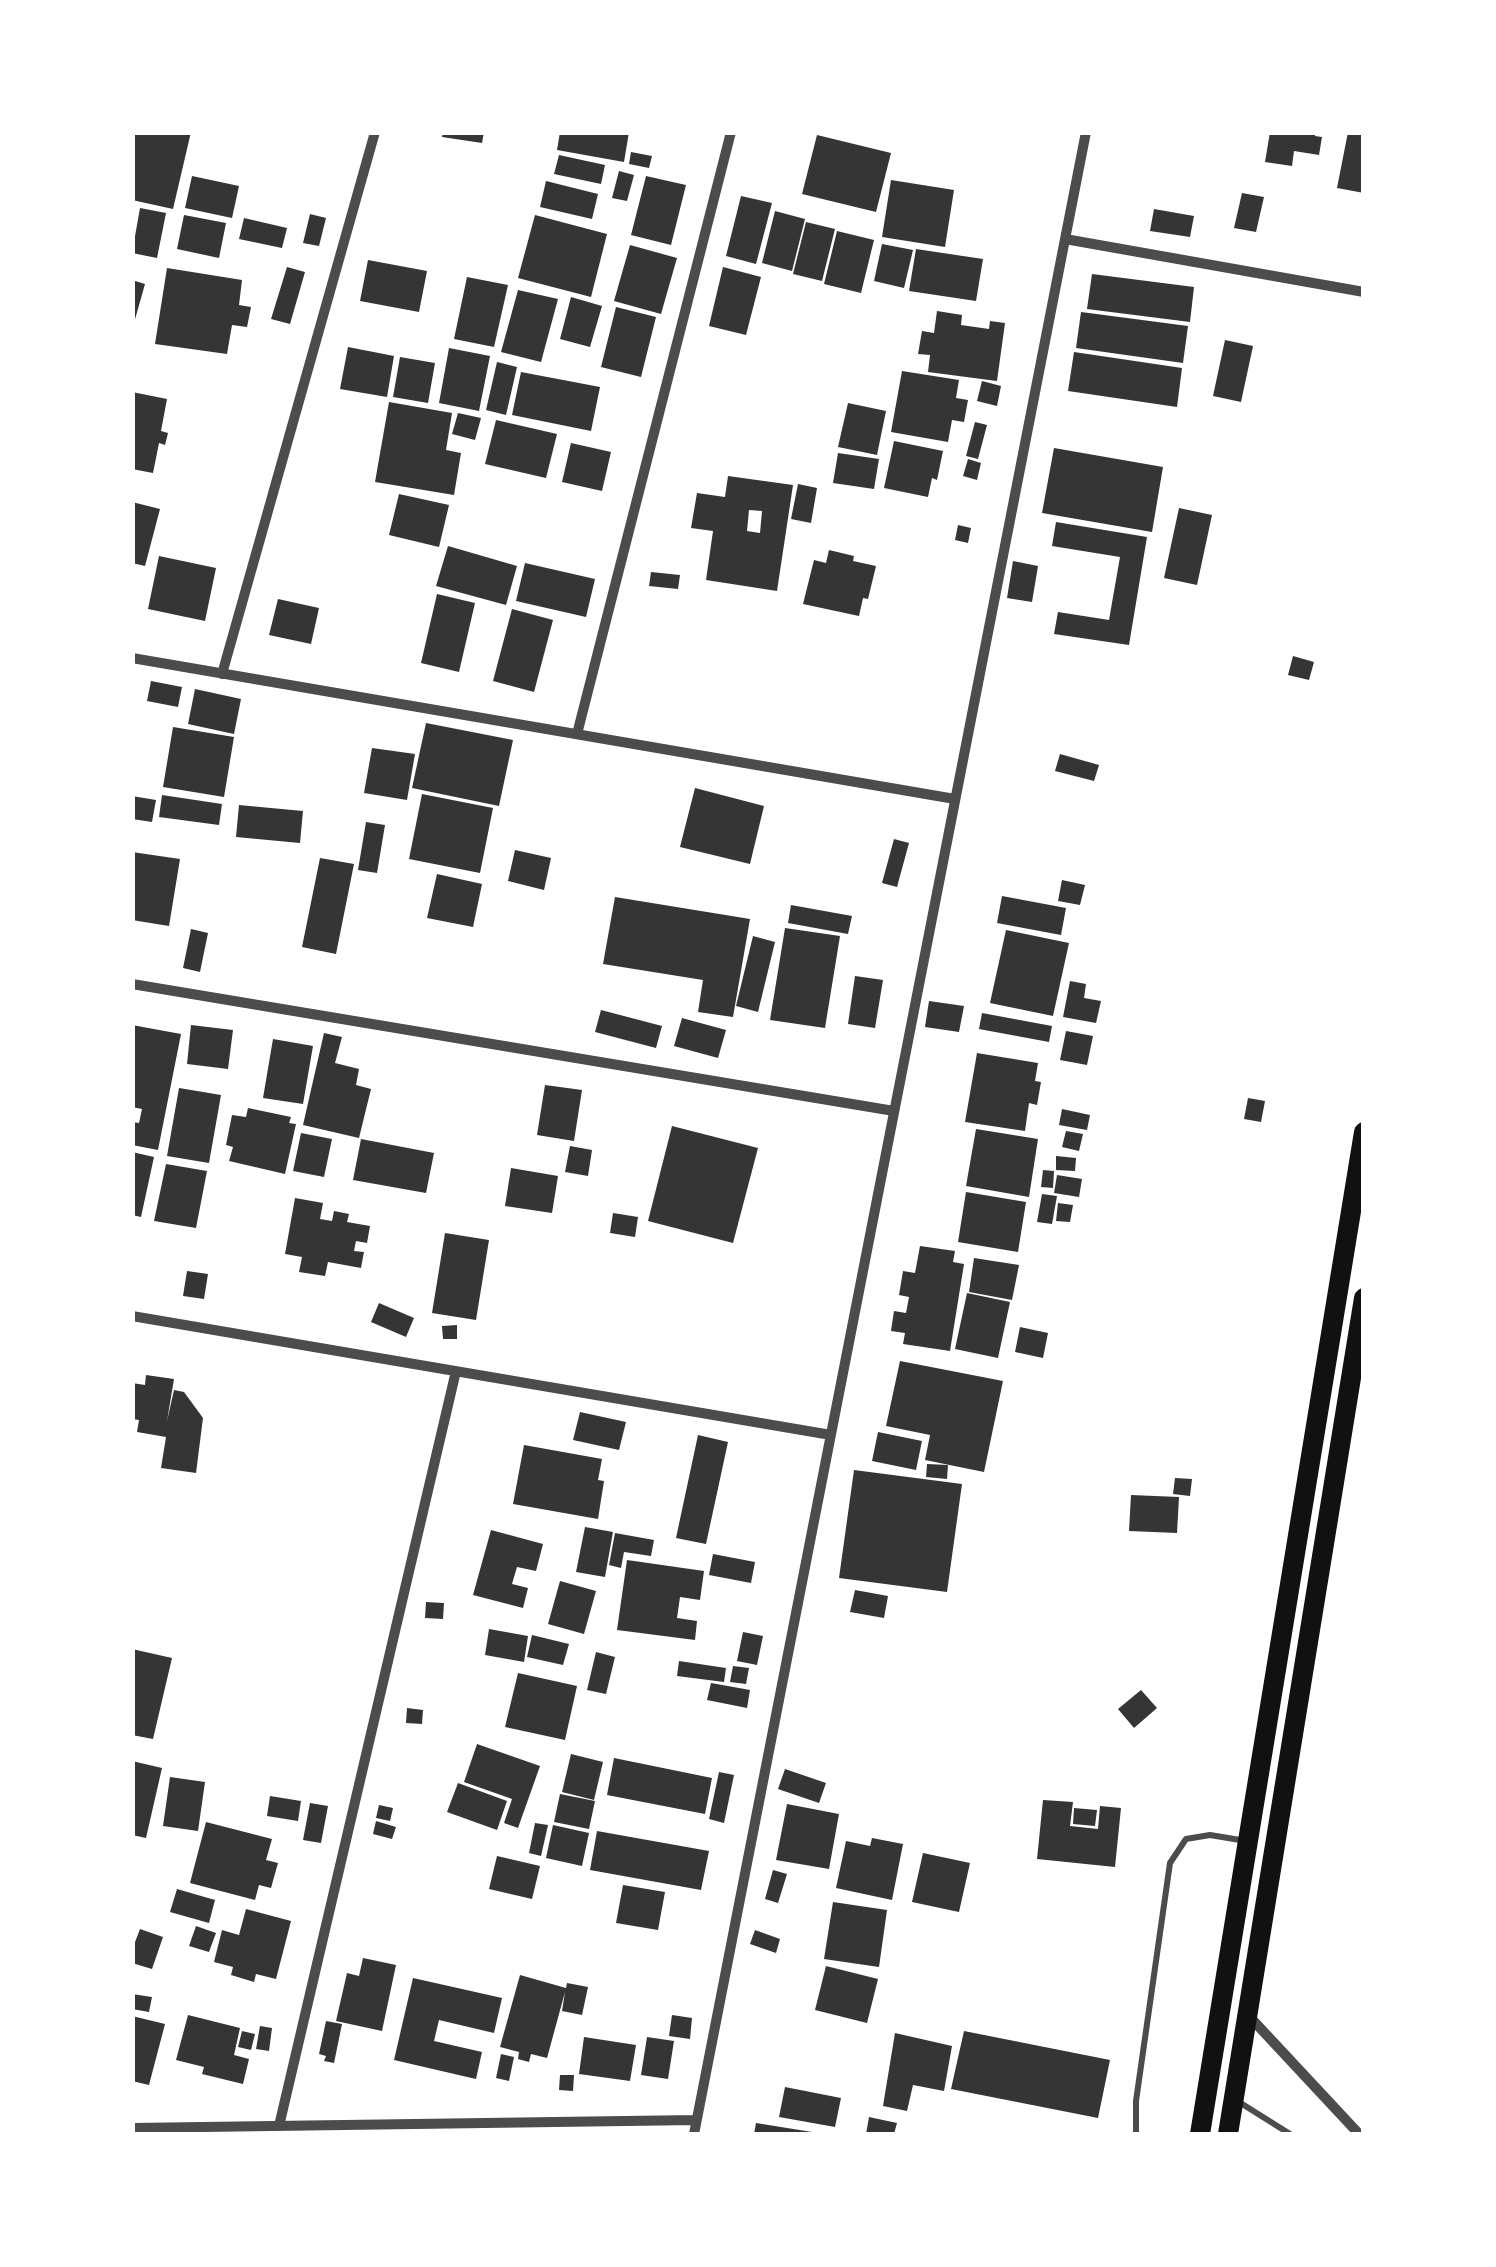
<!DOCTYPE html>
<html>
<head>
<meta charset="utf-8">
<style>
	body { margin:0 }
	#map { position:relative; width:1496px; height:2267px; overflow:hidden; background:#fff; font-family:Karla,sans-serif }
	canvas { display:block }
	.frame { position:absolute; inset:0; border:135px solid #fff; pointer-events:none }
</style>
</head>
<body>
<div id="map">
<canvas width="1496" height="2267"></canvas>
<div class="frame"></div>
</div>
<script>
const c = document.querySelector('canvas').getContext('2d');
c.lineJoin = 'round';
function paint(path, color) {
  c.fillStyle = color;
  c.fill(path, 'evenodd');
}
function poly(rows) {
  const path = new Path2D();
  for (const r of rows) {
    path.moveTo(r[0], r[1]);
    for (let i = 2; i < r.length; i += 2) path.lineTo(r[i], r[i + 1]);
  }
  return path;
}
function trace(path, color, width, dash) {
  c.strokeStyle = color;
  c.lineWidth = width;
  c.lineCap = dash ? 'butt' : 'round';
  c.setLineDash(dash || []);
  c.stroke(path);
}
paint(poly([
	[132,132,191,132,173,209,132,200],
	[443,132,484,132,482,143,442,137],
	[560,132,629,132,624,162,557,150],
	[1270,132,1315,132,1315,136,1322,137,1319,155,1294,151,1292,166,1265,162],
	[1348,132,1364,132,1364,193,1337,188],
	[817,135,891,153,876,212,802,194],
	[631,152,652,156,649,168,629,164],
	[559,155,605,165,601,184,554,174],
	[619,171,634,175,627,201,612,198],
	[192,176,239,186,232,218,185,208],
	[646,176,686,185,671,245,631,235],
	[891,180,954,190,945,247,882,237],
	[546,181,598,194,592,219,540,207],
	[1242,193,1264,197,1256,232,1234,228],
	[741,196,772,203,756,264,726,256],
	[140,208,166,213,157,258,132,253],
	[1154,209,1194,216,1190,237,1150,231],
	[775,211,805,219,792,271,762,263],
	[310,214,326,218,319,246,303,243],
	[184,215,226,223,219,258,177,249],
	[535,215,607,234,591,297,518,278],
	[244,218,287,228,282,248,239,239],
	[806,222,835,229,822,281,793,274],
	[837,231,874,240,861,293,824,284],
	[882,244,913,250,904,288,874,281],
	[630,245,677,258,661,314,614,301],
	[916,249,983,259,976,301,909,291],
	[368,260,427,271,419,312,360,301],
	[287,267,305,272,290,324,271,319],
	[723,267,761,277,746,335,709,326],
	[167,268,242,280,239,305,251,307,247,327,232,325,227,354,155,344],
	[1092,274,1194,287,1190,322,1087,309],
	[467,277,508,285,494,347,454,339],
	[132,280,145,284,134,323,132,323],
	[518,290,558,299,541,362,501,352],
	[571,297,602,306,590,347,560,339],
	[616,307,656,317,641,377,601,367],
	[937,311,962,315,961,325,989,329,990,321,1005,323,997,381,928,372,930,355,918,354,922,331,934,333],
	[1081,312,1188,326,1183,363,1076,348],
	[1225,340,1253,346,1241,402,1213,396],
	[348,347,394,356,387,397,340,389],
	[449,348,490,356,479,411,439,403],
	[1074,352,1182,368,1177,407,1068,391],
	[400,357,435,363,428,403,393,397],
	[497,362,517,367,506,415,486,410],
	[902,371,959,380,956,398,968,400,964,422,952,420,948,442,891,432],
	[521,372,600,387,591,431,512,415],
	[982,381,1001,386,997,406,977,401],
	[132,392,167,399,161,431,168,433,165,445,159,443,153,473,132,469],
	[389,402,452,413,446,450,461,453,454,495,375,482],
	[848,403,886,411,877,455,838,447],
	[458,413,481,418,475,440,452,434],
	[496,420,557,434,546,478,485,464],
	[975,422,987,425,978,459,966,456],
	[894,441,943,451,937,480,932,478,928,497,884,488],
	[571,443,611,452,602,491,562,482],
	[1054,448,1163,467,1152,532,1042,513],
	[838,453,879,459,874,489,833,483],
	[968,459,981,463,977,480,963,476],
	[728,476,793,485,777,591,706,580,713,531,691,528,697,493,725,497],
	[749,510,762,511,760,533,747,531],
	[798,484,817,488,811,523,791,519],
	[399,494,449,505,439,547,389,535],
	[132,502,160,509,145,566,132,563],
	[1179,508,1212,515,1197,585,1164,578],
	[1056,522,1147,537,1129,645,1054,634,1058,612,1109,620,1120,557,1052,546],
	[958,525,971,528,968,543,955,540],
	[448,546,517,566,506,605,436,586],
	[829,550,854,556,853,561,876,566,868,599,863,598,859,616,803,604,814,560,826,563],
	[159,556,216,568,205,621,148,609],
	[1013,561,1038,566,1032,602,1007,598],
	[525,563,595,579,586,617,516,601],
	[651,572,680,575,678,589,649,586],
	[437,594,475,603,459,672,421,663],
	[278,599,319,608,311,644,269,635],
	[512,609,553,620,534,692,493,681],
	[1293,656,1314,662,1309,680,1288,675],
	[151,681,182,687,178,707,147,701],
	[195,689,241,699,234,734,188,724],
	[426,723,513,740,499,806,412,788],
	[173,727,234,737,224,797,163,787],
	[372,748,415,754,407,800,364,793],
	[1060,754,1099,765,1094,781,1055,771],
	[695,788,764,806,750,864,680,847],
	[422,794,493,808,480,873,409,859],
	[162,795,222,804,219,825,159,817],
	[132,796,156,800,152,822,132,819],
	[239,805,303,811,300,843,236,837],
	[366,822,385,825,377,873,358,870],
	[894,839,909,843,897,887,882,883],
	[515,850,551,858,544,890,508,881],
	[132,852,180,859,169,926,132,920],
	[320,858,354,864,336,954,302,947],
	[437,874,482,884,473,927,427,918],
	[1062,880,1085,885,1080,905,1058,901],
	[1002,896,1066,908,1061,935,997,923],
	[615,897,750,919,733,1017,698,1012,703,980,603,964],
	[791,905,852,916,848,934,788,923],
	[785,928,840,936,825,1028,770,1020],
	[191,929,208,933,200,972,183,968],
	[1006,930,1069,943,1053,1016,990,1003],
	[753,936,775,942,758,1012,736,1006],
	[855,976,883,980,875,1028,848,1024],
	[1070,981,1086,984,1084,998,1101,1001,1096,1023,1063,1017],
	[929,1001,964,1006,959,1032,925,1027],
	[601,1010,662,1026,656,1048,595,1032],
	[982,1013,1052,1026,1049,1042,979,1029],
	[682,1018,726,1030,718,1058,674,1046],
	[132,1025,181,1034,158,1150,132,1145,132,1122,139,1123,142,1109,132,1107],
	[191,1025,233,1030,228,1069,187,1064],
	[1066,1031,1093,1036,1087,1065,1060,1060],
	[324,1033,342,1037,335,1063,359,1069,356,1085,371,1089,359,1138,303,1125],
	[273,1039,313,1046,303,1104,263,1098],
	[977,1053,1038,1063,1035,1081,1041,1082,1037,1105,1029,1103,1025,1131,965,1122],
	[545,1085,582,1090,574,1141,537,1135],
	[179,1088,221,1095,209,1163,167,1156],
	[1248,1098,1265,1101,1261,1122,1244,1119],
	[248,1108,291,1117,289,1123,296,1124,285,1174,229,1161,233,1147,226,1145,232,1115,246,1117],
	[1062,1109,1090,1115,1087,1130,1059,1125],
	[672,1126,758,1148,733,1243,648,1221],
	[976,1129,1038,1139,1029,1197,966,1186],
	[1066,1131,1083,1134,1079,1151,1062,1147],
	[301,1133,332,1139,324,1177,293,1171],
	[361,1139,434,1153,426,1193,353,1180],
	[570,1146,592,1150,588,1176,565,1172],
	[132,1152,154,1157,141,1217,132,1215],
	[1056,1156,1076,1158,1075,1171,1056,1170],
	[166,1164,207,1171,196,1228,154,1221],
	[511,1168,558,1176,552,1213,505,1206],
	[1043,1170,1054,1171,1053,1188,1041,1187],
	[1057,1175,1082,1179,1079,1197,1054,1193],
	[966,1192,1026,1202,1018,1252,958,1242],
	[1042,1194,1057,1196,1052,1224,1037,1222],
	[295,1198,323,1203,320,1219,332,1221,334,1211,349,1214,347,1222,370,1226,367,1243,356,1241,354,1251,364,1252,361,1268,328,1262,325,1276,299,1272,302,1257,285,1254],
	[1058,1203,1073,1205,1070,1222,1056,1221],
	[613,1213,638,1217,635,1237,610,1233],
	[445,1233,489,1240,476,1320,432,1313],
	[920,1246,955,1251,953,1262,964,1264,950,1351,903,1344,905,1333,891,1331,894,1311,906,1313,909,1297,899,1295,903,1271,915,1273],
	[974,1258,1019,1265,1012,1300,969,1292],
	[187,1271,208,1274,204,1299,183,1296],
	[967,1293,1010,1302,998,1358,955,1349],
	[379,1303,414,1318,406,1337,371,1322],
	[457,1325,457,1339,443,1339,442,1326],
	[1020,1327,1048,1333,1043,1358,1015,1352],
	[900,1361,1003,1381,984,1472,925,1460,930,1435,886,1426],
	[146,1375,174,1379,167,1421,174,1390,184,1392,203,1418,196,1473,161,1468,166,1437,137,1432,139,1420,132,1419,132,1383,145,1385],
	[580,1412,626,1422,619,1450,573,1440],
	[878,1432,922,1441,916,1470,872,1461],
	[698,1435,728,1442,706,1544,676,1538],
	[524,1445,602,1459,598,1480,604,1481,598,1519,513,1504],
	[927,1464,948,1465,947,1479,926,1477],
	[854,1470,962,1484,947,1592,839,1578],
	[1175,1478,1192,1479,1190,1496,1173,1494],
	[1131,1495,1179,1497,1177,1533,1129,1531],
	[585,1527,613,1532,605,1577,576,1572],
	[491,1530,543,1544,536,1571,517,1567,512,1584,528,1588,523,1608,473,1595],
	[615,1533,654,1540,651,1556,624,1552,621,1568,609,1565],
	[713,1554,755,1562,751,1583,709,1575],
	[627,1560,704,1571,700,1600,680,1597,677,1618,697,1621,695,1640,617,1630],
	[560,1581,596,1591,584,1634,548,1624],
	[855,1590,888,1596,884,1618,850,1612],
	[426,1602,444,1603,443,1619,425,1618],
	[489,1629,528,1636,524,1662,485,1655],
	[743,1632,763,1636,757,1665,737,1661],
	[532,1635,569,1644,563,1665,527,1657],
	[132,1649,172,1658,153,1739,132,1735],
	[596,1652,615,1657,606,1694,587,1690],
	[679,1661,726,1668,724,1682,677,1676],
	[733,1666,749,1668,746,1684,730,1682],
	[518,1673,577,1686,565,1740,505,1727],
	[711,1683,750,1690,747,1708,707,1700],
	[1141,1690,1157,1708,1134,1728,1118,1709],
	[407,1708,423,1710,422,1724,406,1723],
	[477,1744,540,1766,518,1828,504,1823,512,1799,464,1782],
	[571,1754,603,1762,594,1800,562,1792],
	[614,1758,712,1778,705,1814,607,1795],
	[132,1761,162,1768,146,1838,132,1835],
	[785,1769,826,1783,819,1803,778,1789],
	[719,1772,734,1775,724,1823,709,1819],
	[170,1777,205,1782,198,1831,163,1826],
	[458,1783,507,1801,497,1830,447,1812],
	[560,1794,595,1801,589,1829,554,1822],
	[270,1796,301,1801,298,1821,267,1816],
	[1043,1800,1073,1802,1070,1826,1098,1829,1100,1806,1121,1808,1115,1867,1037,1859],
	[310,1803,328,1806,321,1843,303,1840],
	[787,1804,839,1814,829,1869,776,1860],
	[379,1805,393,1808,390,1821,376,1818],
	[1074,1808,1097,1810,1095,1826,1073,1824],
	[376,1821,396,1827,392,1839,373,1834],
	[206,1822,272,1839,266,1860,278,1863,271,1888,259,1885,255,1900,190,1883],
	[535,1823,548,1825,541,1856,529,1853],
	[553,1825,589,1833,582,1866,546,1858],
	[597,1831,709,1851,701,1890,590,1870],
	[872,1838,903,1844,892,1900,836,1888,846,1841,870,1846],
	[923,1853,970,1863,959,1912,912,1902],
	[497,1856,540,1866,532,1899,489,1889],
	[773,1870,787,1874,778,1903,765,1899],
	[623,1885,665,1892,658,1930,616,1923],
	[177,1889,215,1900,209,1923,170,1912],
	[833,1902,887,1910,879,1967,824,1959],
	[246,1909,291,1921,276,1979,256,1974,254,1982,231,1975,233,1967,214,1962,222,1930,239,1935],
	[196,1926,216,1933,209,1952,189,1946],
	[140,1929,163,1937,152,1969,132,1963,132,1950],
	[755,1930,780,1939,776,1953,750,1944],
	[363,1958,396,1965,382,2031,336,2021,347,1973,359,1976],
	[826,1966,878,1979,867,2023,815,2010],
	[520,1975,566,1988,567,1983,588,1987,582,2015,562,2011,565,1992,547,2058,531,2054,529,2062,518,2059,519,2052,500,2047],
	[413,1978,502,1998,494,2033,439,2020,434,2041,482,2052,476,2079,394,2060],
	[132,1994,152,1997,149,2012,132,2009],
	[188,2015,240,2028,234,2055,249,2059,243,2084,202,2074,204,2067,176,2060],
	[672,2015,692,2018,690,2039,669,2036],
	[132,2016,165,2024,149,2085,132,2081],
	[326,2021,342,2024,334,2063,324,2061,326,2056,319,2054],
	[260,2026,272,2028,269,2051,256,2049],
	[242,2031,255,2034,251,2050,238,2047],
	[964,2031,1110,2060,1098,2118,951,2089],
	[895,2033,952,2046,944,2091,913,2085,907,2111,883,2106],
	[584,2037,636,2045,630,2081,579,2074],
	[647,2037,674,2041,668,2079,641,2075],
	[501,2054,514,2057,509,2081,496,2078],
	[560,2075,574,2075,573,2091,559,2090],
	[785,2087,841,2098,835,2127,779,2117],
	[869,2117,897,2123,894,2134,866,2134],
	[756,2123,812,2132,812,2134,754,2134]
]), '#353535');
trace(poly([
	[1239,2102,1290,2134],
	[1136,2134,1136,2101,1170,1863,1186,1839,1210,1835,1246,1841]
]), '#4c4c4c', 6);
trace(poly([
	[1065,239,1364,292],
	[132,658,955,799],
	[222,674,375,132],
	[577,734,731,132],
	[132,984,894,1111],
	[132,1316,831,1435],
	[1248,2015,1359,2134],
	[279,2126,456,1371],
	[132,2128,696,2120],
	[694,2134,1086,132]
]), '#4c4c4c', 10);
trace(poly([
	[1200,2134,1364,1132],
	[1228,2134,1364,1298]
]), '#111', 20);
</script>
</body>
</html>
